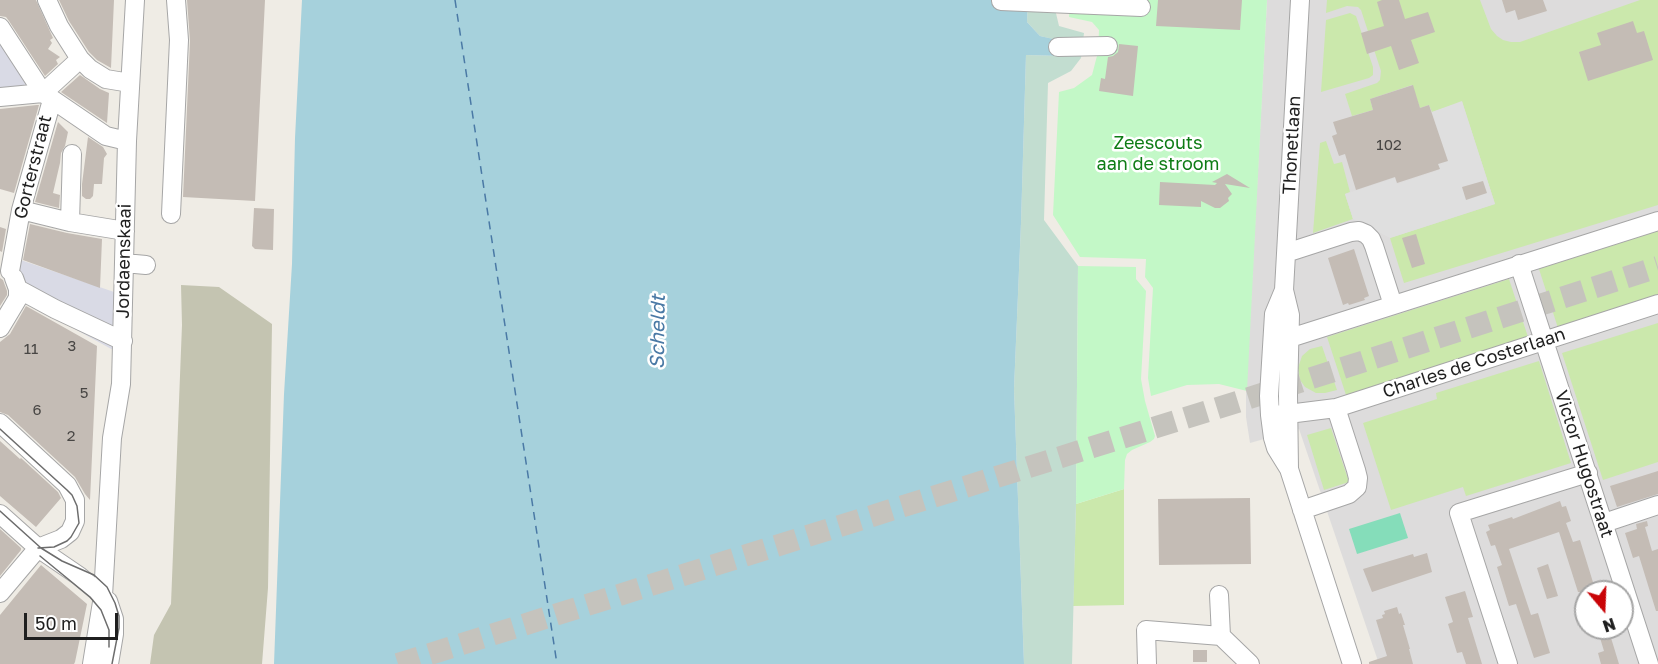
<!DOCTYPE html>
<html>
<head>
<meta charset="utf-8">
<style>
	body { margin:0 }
	#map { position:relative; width:1658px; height:664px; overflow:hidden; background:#efece5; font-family:"Golos Text",sans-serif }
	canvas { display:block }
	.north { position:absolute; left:1574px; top:580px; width:60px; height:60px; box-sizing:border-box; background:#fff; border:2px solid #a5a5a5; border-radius:50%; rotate:161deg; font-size:16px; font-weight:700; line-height:24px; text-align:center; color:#1f1f1f }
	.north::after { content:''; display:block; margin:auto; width:21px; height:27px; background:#c90407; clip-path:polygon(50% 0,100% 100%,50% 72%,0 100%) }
	.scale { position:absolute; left:24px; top:613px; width:94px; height:27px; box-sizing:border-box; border:3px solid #1f1f1f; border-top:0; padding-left:8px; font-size:18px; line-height:21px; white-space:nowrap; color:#1f1f1f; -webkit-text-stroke:4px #fff; paint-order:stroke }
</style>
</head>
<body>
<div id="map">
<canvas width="1658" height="664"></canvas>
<div class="north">N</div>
<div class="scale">50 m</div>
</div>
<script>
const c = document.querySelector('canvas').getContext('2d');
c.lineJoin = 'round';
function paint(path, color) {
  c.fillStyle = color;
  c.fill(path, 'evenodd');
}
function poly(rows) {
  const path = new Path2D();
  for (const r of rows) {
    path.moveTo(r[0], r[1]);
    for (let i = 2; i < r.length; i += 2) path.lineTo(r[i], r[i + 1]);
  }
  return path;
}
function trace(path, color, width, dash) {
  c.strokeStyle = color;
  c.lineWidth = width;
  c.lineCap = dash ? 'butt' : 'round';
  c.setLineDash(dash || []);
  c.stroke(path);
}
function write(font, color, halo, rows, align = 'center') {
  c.font = font + ' "Golos Text",sans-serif';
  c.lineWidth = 5;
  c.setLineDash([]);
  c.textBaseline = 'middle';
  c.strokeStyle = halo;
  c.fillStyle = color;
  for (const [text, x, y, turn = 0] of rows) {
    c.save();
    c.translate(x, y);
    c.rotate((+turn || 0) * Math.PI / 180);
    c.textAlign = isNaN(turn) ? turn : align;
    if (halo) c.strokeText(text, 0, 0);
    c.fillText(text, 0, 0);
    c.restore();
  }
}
paint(poly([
	[1267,0,1658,0,1658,664,1379,664,1299,429,1250,443,1246,417,1246,395],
	[1586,592,1622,592,1622,628,1586,628]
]), '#dddcdc');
paint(poly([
	[181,285,219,287,272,324,268,588,262,664,150,664,154,635,171,604,182,325]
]), '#c4c4b1');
paint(poly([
	[1327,0,1480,0,1491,29,1497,36,1503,40,1511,42,1520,42,1640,0,1658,0,1658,205,1404,283,1390,238,1495,204,1462,102,1432,112,1429,105,1420,108,1412,85,1370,99,1373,110,1352,116,1345,94,1377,83,1380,80,1381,71,1361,10,1358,7,1347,6,1326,13],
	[1350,13,1356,16,1373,67,1373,75,1369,78,1321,92,1326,20],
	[1326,141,1334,164,1342,162,1350,192,1345,194,1353,219,1313,233,1320,143],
	[1658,231,1658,295,1558,328,1539,269],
	[1509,279,1528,337,1346,395,1327,337],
	[1658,323,1658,462,1603,480,1562,353],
	[1322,346,1337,390,1325,393,1316,393,1305,387,1300,380,1298,368,1302,356,1310,349],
	[1539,361,1571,463,1466,496,1463,487,1391,510,1363,423,1437,399,1436,393],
	[1331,428,1349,482,1324,490,1307,435],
	[1124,489,1124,605,1073,606,1076,504]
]), '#cbe8ac');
paint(poly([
	[1028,0,1055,9,1059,26,1084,33,1081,58,1071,71,1048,83,1044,220,1078,266,1076,504,1072,664,1024,664,1014,389,1021,223,1026,55,1060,56,1075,44,1040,36,1027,22]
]), '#c2ddd0');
paint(poly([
	[1070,0,1267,0,1247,391,1219,384,1187,385,1151,396,1148,378,1153,288,1145,277,1146,259,1080,257,1053,215,1059,92,1074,88,1092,75,1098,52,1099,30,1092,22,1069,17],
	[1078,266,1136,267,1136,279,1146,291,1141,379,1145,401,1155,436,1154,439,1150,442,1132,450,1127,454,1125,460,1124,489,1076,504]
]), '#c3f8c7');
paint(poly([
	[1400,513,1408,538,1357,554,1349,529]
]), '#85ddba');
paint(poly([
	[1462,101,1495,204,1390,238,1353,219,1345,194,1395,178,1397,184,1439,170,1438,164,1447,161,1432,112]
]), '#dfdfdf');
paint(poly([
	[0,34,43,93,0,97],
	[12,257,117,293,115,351,18,298]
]), '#d9dae5');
paint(poly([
	[302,0,1028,0,1027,22,1040,36,1076,44,1060,56,1026,55,1021,223,1014,389,1024,664,274,664,284,394,292,264,295,138]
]), '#a6d1dc');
trace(poly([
	[455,0,557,664]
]), '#4a79a5', 1.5, [8, 6]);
paint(poly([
	[0,0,36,0,53,38,50,40,52,43,48,49,60,57,56,60,58,64,45,76,9,21,6,17,0,16],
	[59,0,114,0,111,68,97,60,89,52,69,21],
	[187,0,265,0,255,201,183,197,190,41],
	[1158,0,1242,0,1240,30,1156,26],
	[1382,0,1399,0,1405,19,1428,12,1435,32,1411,40,1419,63,1399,70,1391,46,1367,54,1361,33,1384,26,1377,2],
	[1502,0,1543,0,1547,11,1518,20,1515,10,1506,13],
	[1633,21,1637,33,1644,31,1653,60,1588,81,1579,52,1601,45,1597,33],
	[1119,44,1138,46,1133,96,1099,91,1101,78,1105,79,1108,57,1113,56,1118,52],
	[80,75,100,89,109,93,107,123,61,92],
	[1413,85,1420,108,1429,105,1448,161,1438,164,1440,169,1397,183,1395,177,1356,190,1345,154,1339,156,1332,136,1337,134,1333,122,1373,110,1370,99],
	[37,105,39,105,14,193,0,189,0,109],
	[58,122,68,132,65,146,61,153,60,163,53,193,60,195,59,208,35,202],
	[88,137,103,147,107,154,104,158,102,184,94,184,93,196,90,199,86,199,82,196,82,184],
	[1227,174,1250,188,1225,184,1232,194,1228,198,1229,201,1220,208,1215,208,1201,201,1201,207,1159,205,1160,182,1215,185,1217,183,1212,182],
	[1483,181,1487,193,1466,200,1462,187],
	[254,208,274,209,273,250,255,249,252,246],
	[30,224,67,233,102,239,100,288,23,260],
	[0,227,6,229,2,252,0,251],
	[1416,234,1425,264,1412,268,1402,238],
	[1354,249,1369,296,1364,298,1365,300,1349,305,1348,303,1343,305,1328,258],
	[0,278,3,280,7,291,7,295,0,306],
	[26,306,97,346,90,500,85,494,75,477,8,415,0,412,0,342,10,334],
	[0,441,20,459,21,458,58,492,61,498,36,527,0,496],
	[1658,471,1658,494,1617,507,1610,486],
	[1250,498,1251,564,1159,565,1158,499],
	[1560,501,1562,507,1566,506,1571,521,1566,523,1573,542,1580,540,1596,592,1578,592,1559,532,1509,549,1531,615,1538,613,1550,653,1534,658,1516,604,1509,606,1497,567,1502,565,1495,545,1491,546,1486,532,1490,530,1488,525,1512,517,1513,519],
	[1647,521,1648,526,1645,527,1652,551,1658,549,1658,611,1656,611,1639,556,1633,558,1625,533,1637,529,1636,524],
	[0,529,21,548,21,550,0,576],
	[1427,553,1432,572,1372,592,1363,569,1413,554,1414,557],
	[1548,564,1558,596,1547,599,1537,568],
	[41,565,87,604,75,662,74,664,0,664,0,615],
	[1465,591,1473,617,1468,618,1482,664,1466,664,1462,652,1457,653,1448,624,1453,622,1445,597],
	[1397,607,1399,614,1401,613,1405,625,1403,625,1410,649,1409,649,1413,664,1369,664,1369,662,1387,656,1376,620,1383,618,1382,615,1385,614,1384,611],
	[1597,628,1608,628,1619,664,1601,664,1598,653,1604,651],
	[1193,650,1207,650,1207,662,1193,662]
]), '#c4bcb5');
trace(poly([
	[398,664,1240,401,1658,267]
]), '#c5c3bd', 22, [22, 11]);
const minor = poly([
	[47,0,59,26,80,59,90,69,106,79,130,83],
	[1300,0,1284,290,1274,314,1269,396,1270,415,1273,438,1276,448,1289,469,1352,664],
	[1001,1,1141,7],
	[0,27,43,93,106,136,127,141],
	[1058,47,1108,46],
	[43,93,80,59],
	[0,97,43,93],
	[21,210,70,222,125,231],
	[171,214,179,40,176,0],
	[70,222,72,154],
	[1286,253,1351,232,1359,231,1366,234,1371,239,1374,246,1393,305],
	[124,263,146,265],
	[1519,264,1649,664],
	[10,271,21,210,52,100],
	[18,289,55,309,123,341],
	[1284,290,1290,315,1288,395,1289,469],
	[0,328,18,298,18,289,14,278],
	[1273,335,1290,338,1658,221],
	[1270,415,1288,414,1336,408,1658,304],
	[0,423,67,485,75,500,75,521,70,532,61,539,38,548],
	[1302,510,1349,494,1357,487,1358,478,1356,470,1336,408],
	[0,514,38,548,79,576,103,596],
	[1604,523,1658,505],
	[0,593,38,548],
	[1219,595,1221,636],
	[103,598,108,601,114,619,114,634,109,664],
	[92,664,103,596,112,438,121,384,127,141,135,0],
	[1147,664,1146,630,1221,636,1250,664],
	[1508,664,1459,513,1588,473]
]);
trace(minor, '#a6a6a6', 20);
trace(minor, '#fff', 18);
trace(poly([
	[0,429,67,490,72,495,77,506,79,523,71,537,67,541,54,547,38,548],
	[0,511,41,548,62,561,94,575,107,587,115,603,119,616,119,628,112,664],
	[40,556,90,597,101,610,109,630,109,647]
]), '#6d6d6d', 1.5);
write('15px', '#484644', null, [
	["102",1389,145],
	["3",72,346],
	["11",31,349],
	["5",84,393],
	["6",37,410],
	["2",71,436]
]);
write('18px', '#0e7c15', '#fff', [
	["Zeescouts",1158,143],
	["aan de stroom",1158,164]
]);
write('18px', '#1f1f1f', '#fff', [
	["Thonetlaan",1292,145,-87],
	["Gorterstraat",33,167,-76],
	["Jordaenskaai",124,261,-89],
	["Charles de Costerlaan",1474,363,-18],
	["Victor Hugostraat",1584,464,72]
]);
write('italic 20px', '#4a79a5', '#fff', [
	["Scheldt",658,332,-89]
]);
</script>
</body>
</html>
